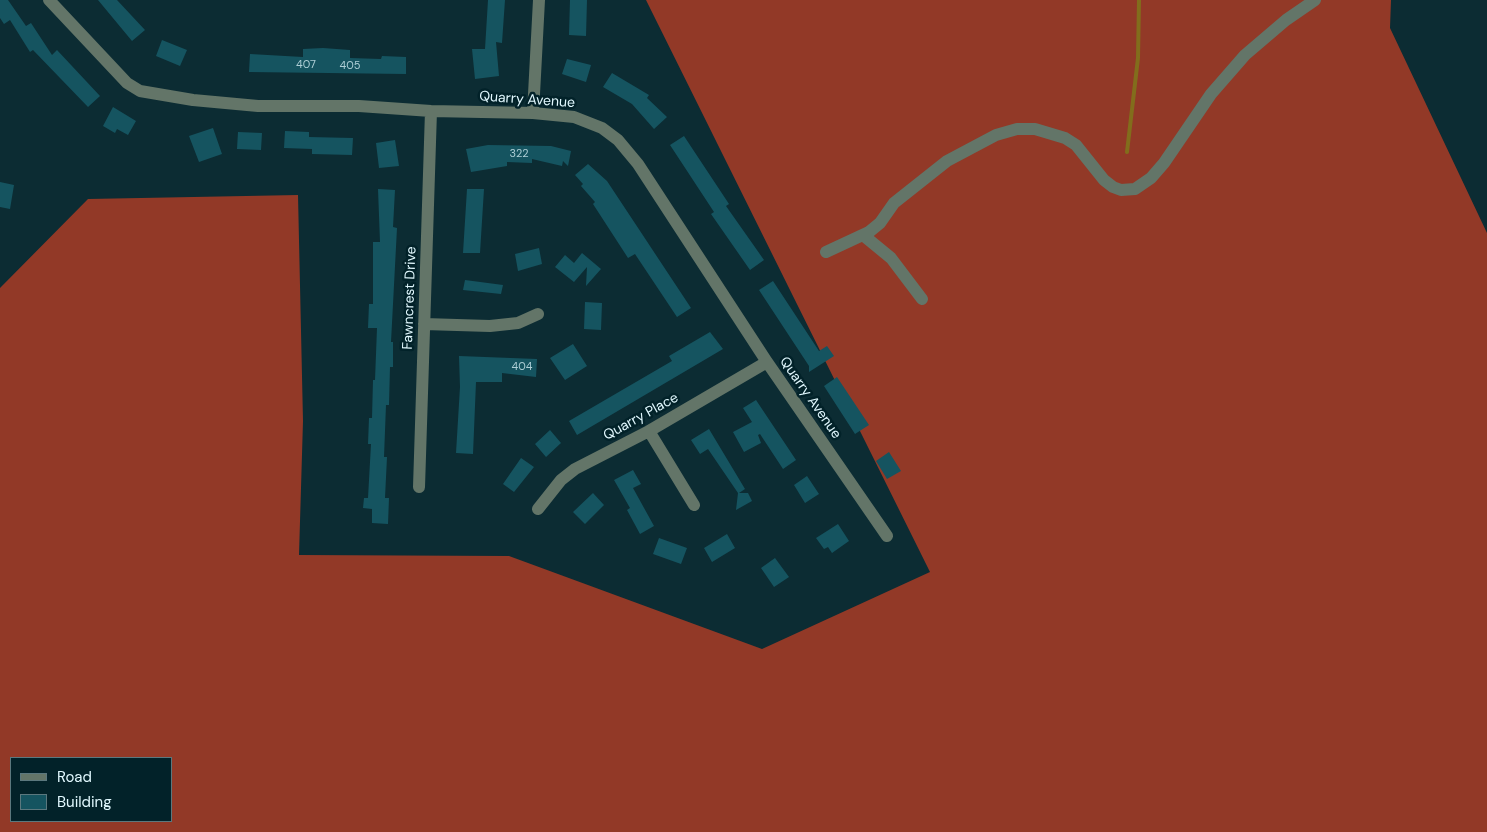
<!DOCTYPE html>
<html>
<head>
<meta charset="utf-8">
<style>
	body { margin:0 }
	#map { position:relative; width:1487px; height:832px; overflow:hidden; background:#0c2c33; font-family:"DM Sans",sans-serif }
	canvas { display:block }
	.legend { position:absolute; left:10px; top:757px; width:162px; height:65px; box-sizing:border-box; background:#022229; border:1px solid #5b787e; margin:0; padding:6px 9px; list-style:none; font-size:15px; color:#e1f8fe }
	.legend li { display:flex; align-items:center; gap:10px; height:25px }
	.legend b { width:25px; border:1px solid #5b787e }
</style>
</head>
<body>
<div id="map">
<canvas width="1487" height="832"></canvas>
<ul class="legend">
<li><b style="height:6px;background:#637568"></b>Road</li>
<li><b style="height:14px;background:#155460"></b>Building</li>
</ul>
</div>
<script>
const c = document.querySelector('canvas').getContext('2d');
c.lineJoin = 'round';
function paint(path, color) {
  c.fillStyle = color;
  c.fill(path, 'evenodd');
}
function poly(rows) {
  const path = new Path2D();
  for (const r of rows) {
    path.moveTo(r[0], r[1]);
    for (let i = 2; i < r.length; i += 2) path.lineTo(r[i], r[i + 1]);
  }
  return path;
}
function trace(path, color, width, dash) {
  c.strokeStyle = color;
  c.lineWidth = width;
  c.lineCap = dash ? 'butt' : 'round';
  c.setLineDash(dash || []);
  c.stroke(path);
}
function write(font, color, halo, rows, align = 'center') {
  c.font = font + ' "DM Sans",sans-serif';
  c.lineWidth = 5;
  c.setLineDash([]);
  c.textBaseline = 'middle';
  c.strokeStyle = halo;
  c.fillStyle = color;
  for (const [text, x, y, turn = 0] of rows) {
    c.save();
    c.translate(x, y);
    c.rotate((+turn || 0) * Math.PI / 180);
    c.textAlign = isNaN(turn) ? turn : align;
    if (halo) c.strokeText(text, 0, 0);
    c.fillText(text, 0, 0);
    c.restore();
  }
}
paint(poly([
	[646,0,1391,0,1390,28,1487,233,1487,832,0,832,0,288,88,199,298,195,303,421,299,555,509,556,762,649,930,572],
	[11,758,171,758,171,821,11,821]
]), '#923927');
trace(poly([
	[1127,152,1138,58,1139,0]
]), '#826d1c', 4);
paint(poly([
	[0,0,8,0,26,26,31,23,52,55,57,50,100,96,88,107,33,50,30,52,10,20,4,24,0,18],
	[98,0,117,0,145,30,132,41],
	[488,0,505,0,502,43,496,42,499,76,475,79,472,49,485,49],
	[570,0,587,0,586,36,569,35],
	[162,40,187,50,180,66,156,56],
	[323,48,350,50,350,58,381,59,382,56,406,57,406,74,249,72,250,54,303,57,303,49],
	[567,59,591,65,586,82,562,74],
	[612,73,649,95,647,98,667,117,654,129,632,104,603,87],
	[113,107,136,121,128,135,117,129,115,133,103,126],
	[213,128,222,154,199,162,189,136],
	[285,131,309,132,309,137,353,138,352,155,312,154,312,149,284,148],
	[238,132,262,133,261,150,237,149],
	[684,136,729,204,726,206,764,260,750,270,711,214,714,212,670,145],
	[395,140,399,166,379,168,376,143],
	[488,145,551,146,571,151,568,166,563,161,562,166,532,159,532,163,507,162,507,166,471,172,466,149],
	[588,164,607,181,691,308,677,317,635,254,628,258,593,204,595,202,581,186,583,184,575,175],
	[0,182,14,185,10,209,0,207],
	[378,189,395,190,393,227,397,228,391,342,393,342,393,367,390,367,389,405,386,405,384,457,387,457,385,498,389,498,388,524,372,523,372,509,363,508,364,498,368,498,371,444,368,444,369,418,372,418,373,380,375,380,377,328,368,328,369,304,373,304,373,242,380,242],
	[467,189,484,189,480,253,463,253],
	[539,248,542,264,518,271,515,254],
	[582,253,601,269,586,286,587,267,574,282,555,267,565,255,574,263],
	[465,280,503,285,501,294,463,290],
	[773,281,819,351,827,346,834,356,809,372,809,366,759,290],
	[585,302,602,303,601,330,584,329],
	[710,332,723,349,577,435,569,421,672,361,669,356],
	[573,344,587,366,565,380,550,358],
	[459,356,537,359,536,377,502,373,502,382,476,382,473,454,456,453,460,387],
	[837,377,869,425,855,434,824,386],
	[756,400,796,460,783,469,760,434,758,435,761,443,744,452,733,432,752,422,743,408],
	[709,429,745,489,739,493,748,493,752,501,736,510,738,493,708,449,700,454,691,440],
	[550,430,561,443,546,457,535,444],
	[889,452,901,471,887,479,876,461],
	[521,458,534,467,514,492,503,484],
	[633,470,641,484,633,488,654,526,640,534,627,510,630,508,614,480],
	[807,476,819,494,805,503,794,485],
	[593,493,604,505,585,524,573,512],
	[838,524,849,541,832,553,828,547,824,549,816,538],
	[727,534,735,548,712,562,704,548],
	[659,538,687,548,681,564,653,554],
	[775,558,789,577,774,587,761,568]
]), '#155460');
trace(poly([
	[49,0,127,83,140,91,193,100,258,106,359,106,431,111,533,113,574,117,602,128,618,140,638,164,767,362,887,536],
	[533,113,539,0],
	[863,235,891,258,922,299],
	[826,252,869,232,880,223,894,203,947,161,996,135,1017,129,1035,129,1065,138,1076,145,1104,180,1113,187,1121,190,1135,189,1151,178,1164,163,1211,94,1245,55,1286,20,1315,0],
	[424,324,490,326,518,323,538,314],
	[649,431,694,505],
	[419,487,431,111],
	[538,509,561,480,575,469,649,431,767,362]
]), '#637568', 12);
write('11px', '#aecfd6', null, [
	["407",306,65],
	["405",350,66],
	["322",519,154],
	["404",522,367]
]);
write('14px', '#e1f8fe', '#022229', [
	["Quarry Avenue",527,100,4],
	["Fawncrest Drive",410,298,-88],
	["Quarry Avenue",810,398,55],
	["Quarry Place",641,417,-29]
]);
</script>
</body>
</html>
